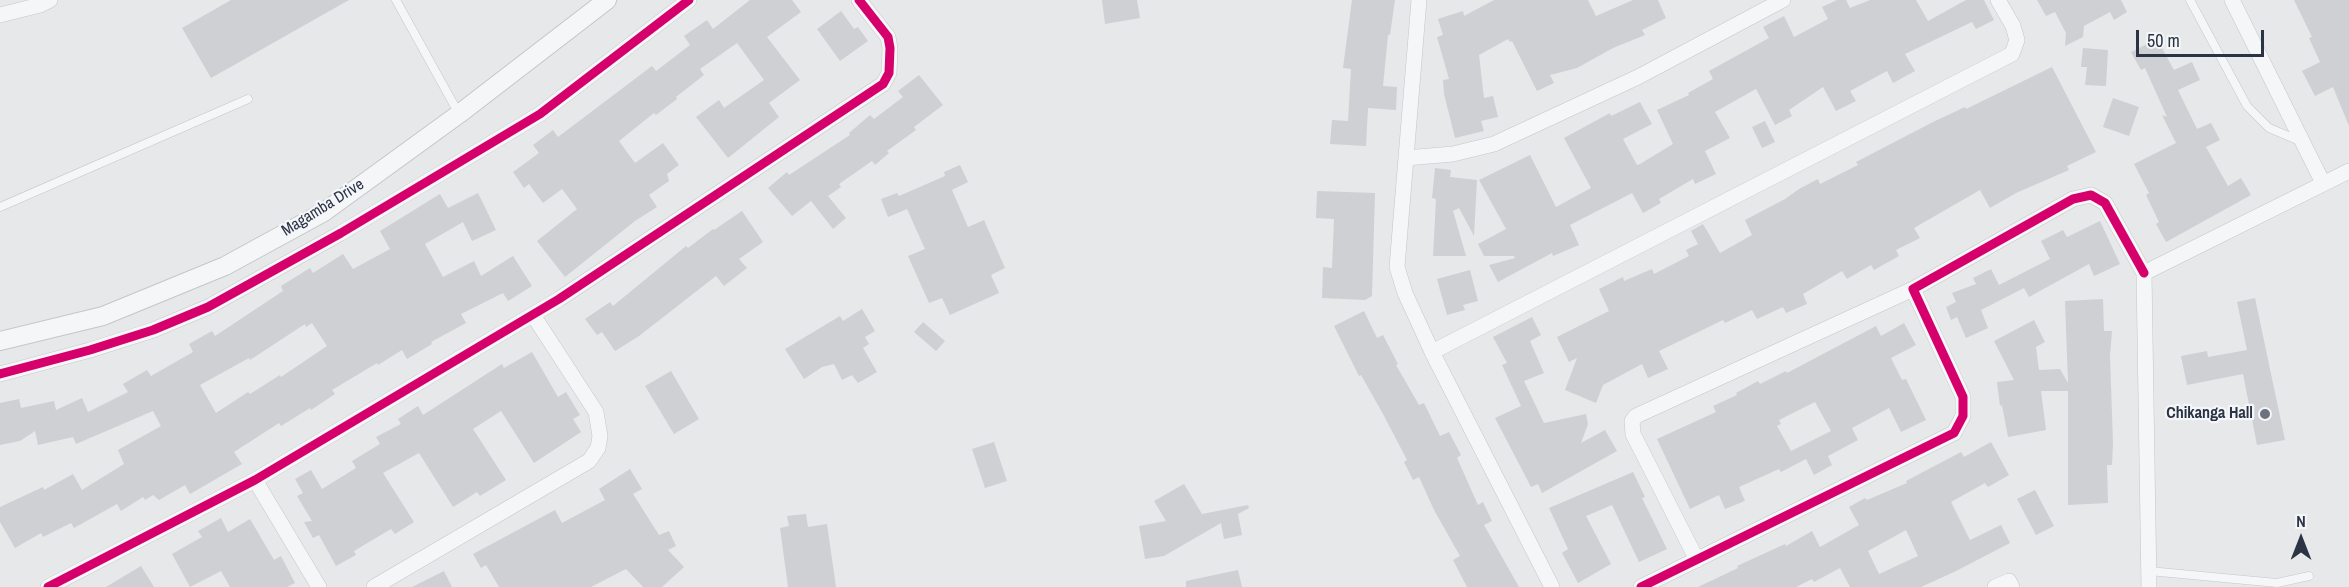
<!DOCTYPE html>
<html>
<head>
<meta charset="utf-8">
<style>
	body { margin:0 }
	#map { position:relative; width:2349px; height:587px; overflow:hidden; background:#e6e8ea; font-family:"Archivo Narrow",sans-serif }
	canvas { display:block }
	.north { position:absolute; left:2271px; top:509px; width:60px; height:60px; -webkit-text-stroke:4px #f4f6f9; paint-order:stroke; rotate:0deg; font-size:16px; font-weight:700; line-height:24px; text-align:center; color:#2b3445 }
	.north::after { content:''; display:block; margin:auto; width:21px; height:27px; background:#2b3445; clip-path:polygon(50% 0,100% 100%,50% 72%,0 100%) }
	.scale { position:absolute; left:2136px; top:30px; width:128px; height:27px; box-sizing:border-box; border:3px solid #2b3445; border-top:0; padding-left:8px; font-size:18px; line-height:21px; white-space:nowrap; color:#2b3445; -webkit-text-stroke:4px #f4f6f9; paint-order:stroke }
</style>
</head>
<body>
<div id="map">
<canvas width="2349" height="587"></canvas>
<div class="north">N</div>
<div class="scale">50 m</div>
</div>
<script>
const c = document.querySelector('canvas').getContext('2d');
c.lineJoin = 'round';
function paint(path, color) {
  c.fillStyle = color;
  c.fill(path, 'evenodd');
}
function poly(rows) {
  const path = new Path2D();
  for (const r of rows) {
    path.moveTo(r[0], r[1]);
    for (let i = 2; i < r.length; i += 2) path.lineTo(r[i], r[i + 1]);
  }
  return path;
}
function trace(path, color, width, dash) {
  c.strokeStyle = color;
  c.lineWidth = width;
  c.lineCap = dash ? 'butt' : 'round';
  c.setLineDash(dash || []);
  c.stroke(path);
}
function write(font, color, halo, rows, align = 'center') {
  c.font = font + ' "Archivo Narrow",sans-serif';
  c.lineWidth = 4.5;
  c.setLineDash([]);
  c.textBaseline = 'middle';
  c.strokeStyle = halo;
  c.fillStyle = color;
  for (const [text, x, y, turn = 0] of rows) {
    c.save();
    c.translate(x, y);
    c.rotate((+turn || 0) * Math.PI / 180);
    c.textAlign = isNaN(turn) ? turn : align;
    if (halo) c.strokeText(text, 0, 0);
    c.fillText(text, 0, 0);
    c.restore();
  }
}
paint(poly([
	[231,0,349,0,211,78,182,28],
	[750,0,792,0,801,12,767,37,800,80,769,103,779,117,728,158,696,117,719,100,724,108,764,80,737,43,700,69,704,75,676,97,677,99,656,115,654,113,619,141,635,163,663,143,679,165,667,174,669,181,649,195,657,207,635,221,565,277,537,241,577,209,562,189,543,203,529,184,524,188,513,172,539,153,533,145,553,130,558,137,652,66,656,71,690,45,684,36,707,20,713,29],
	[1102,0,1137,0,1140,18,1105,24],
	[1352,0,1395,0,1390,35,1388,35,1383,86,1397,87,1396,110,1368,108,1366,146,1330,144,1332,120,1348,121,1351,69,1343,68],
	[1494,0,1588,0,1596,16,1633,0,1658,0,1666,18,1642,30,1645,35,1613,48,1577,68,1550,75,1554,83,1537,91,1512,41,1510,42,1508,39,1479,55,1484,98,1493,96,1498,117,1481,121,1484,131,1455,138,1444,94,1443,80,1449,79,1437,37,1443,35,1438,19,1463,11,1464,16],
	[1837,0,1846,0,1850,8,1870,0,1916,0,1928,21,1966,0,1984,0,1994,20,1976,29,1972,22,1905,54,1915,71,1893,83,1887,71,1850,91,1856,101,1836,111,1823,87,1789,110,1792,116,1775,125,1756,89,1715,112,1730,138,1705,151,1716,174,1695,184,1693,179,1659,199,1661,203,1643,213,1632,193,1570,225,1579,245,1553,256,1552,253,1498,282,1489,265,1515,258,1514,256,1484,256,1478,244,1506,229,1479,180,1530,155,1556,207,1591,188,1564,138,1610,113,1611,116,1640,102,1652,124,1623,139,1637,165,1640,164,1673,144,1657,110,1689,95,1688,93,1713,79,1709,71,1769,38,1763,27,1784,16,1794,37,1828,19,1822,7],
	[2037,0,2121,0,2127,12,2114,20,2110,12,2084,26,2083,37,2065,46,2066,33,2055,12,2046,16],
	[2294,0,2349,0,2349,126,2333,87,2315,96,2302,71,2320,62,2309,38,2312,37],
	[841,11,854,29,858,27,868,41,840,61,817,29],
	[2157,39,2174,70,2192,62,2200,80,2178,90,2197,129,2211,123,2220,140,2206,147,2228,186,2241,178,2251,195,2166,242,2156,224,2159,222,2146,195,2149,193,2134,164,2176,143,2162,115,2167,117,2145,68,2141,70,2131,52],
	[2083,48,2108,50,2106,86,2085,85,2087,67,2081,67],
	[2052,67,2096,152,2067,166,2069,170,2016,193,1990,208,1980,190,1914,228,1920,238,1896,250,1899,256,1874,270,1871,265,1847,279,1842,271,1803,294,1807,304,1786,313,1783,307,1757,319,1752,310,1725,323,1723,320,1659,351,1668,369,1648,378,1642,364,1603,385,1596,403,1565,390,1577,358,1569,362,1557,337,1609,311,1599,289,1623,277,1624,281,1652,269,1654,274,1689,256,1686,250,1698,244,1691,231,1703,224,1720,253,1752,235,1745,220,1785,199,1799,189,1818,179,1820,184,1858,165,1856,162,1933,122,1965,107,1966,109],
	[919,75,943,105,914,127,916,130,887,151,889,153,875,165,872,161,839,184,841,187,828,196,846,218,833,229,811,201,792,216,768,188,787,172,789,175,850,135,849,133,870,115,874,119,903,97,898,91],
	[2113,98,2139,107,2129,136,2103,127],
	[1765,121,1775,142,1762,148,1752,127],
	[960,165,968,182,952,190,968,227,984,220,1005,268,991,275,999,293,950,315,942,298,929,303,908,256,925,249,907,209,888,217,881,199,897,193,899,196,945,176,944,172],
	[1435,168,1451,170,1450,177,1477,180,1474,236,1459,208,1453,211,1466,256,1433,256,1436,199,1432,198],
	[1317,191,1375,193,1372,296,1365,300,1322,298,1323,267,1332,268,1334,219,1316,218],
	[478,193,496,230,472,241,463,222,425,244,443,277,474,261,481,276,513,256,532,286,508,301,503,293,461,314,466,323,431,342,432,344,407,359,402,350,378,365,377,363,332,390,335,394,311,410,310,408,281,426,279,423,234,452,242,464,190,494,185,485,159,500,153,495,145,500,143,497,121,511,117,504,74,528,71,523,43,537,41,533,15,548,0,522,0,507,43,487,44,490,73,474,82,490,124,464,118,450,161,426,153,411,76,444,73,437,38,445,35,431,20,441,0,445,0,403,19,399,21,408,54,401,56,410,82,398,88,412,128,392,123,384,147,370,151,376,193,352,189,344,212,331,215,336,283,291,281,286,310,268,313,273,343,254,353,269,390,249,380,231,440,194,448,208],
	[312,323,327,346,281,377,280,375,250,394,248,392,216,413,200,385,249,358,250,360,305,324,306,327],
	[742,211,763,242,739,259,747,268,724,286,716,276,639,336,615,351,602,332,597,335,585,319,610,302,613,306,686,246,688,248,713,229,714,230],
	[2100,221,2120,264,2094,276,2089,264,2029,297,2024,288,1981,310,1988,328,1966,338,1957,317,1951,320,1946,307,1956,302,1952,293,1976,284,1973,278,1991,269,1999,285,2050,259,2041,241,2063,230,2067,237],
	[1470,270,1478,301,1463,305,1465,310,1447,315,1437,279],
	[2255,298,2285,440,2257,445,2243,374,2187,385,2181,356,2207,351,2208,357,2247,350,2237,302],
	[2103,299,2104,331,2112,331,2110,356,2113,443,2112,465,2107,465,2108,503,2068,505,2068,391,2041,391,2046,430,2008,437,2002,405,2000,406,1997,382,2014,380,1994,341,2034,320,2045,342,2036,347,2039,370,2060,369,2068,383,2065,301],
	[862,309,875,331,865,337,869,344,863,348,877,372,858,383,852,375,842,380,834,364,822,367,804,379,785,349,840,316,843,321],
	[1364,311,1377,338,1383,335,1398,364,1396,365,1419,405,1424,403,1440,436,1449,432,1461,455,1457,458,1478,505,1483,502,1492,521,1484,525,1519,587,1467,587,1453,560,1460,556,1434,510,1419,477,1413,480,1404,462,1407,460,1383,414,1361,375,1359,376,1334,326],
	[1532,317,1541,335,1530,341,1544,373,1524,381,1544,423,1586,414,1588,424,1581,443,1605,430,1617,451,1542,493,1538,484,1531,487,1495,418,1521,406,1502,365,1507,363,1493,337],
	[923,322,945,341,936,351,914,332],
	[1904,323,1916,345,1891,358,1902,380,1906,379,1926,420,1901,432,1889,408,1852,428,1858,440,1828,456,1832,465,1814,475,1806,459,1781,472,1779,469,1739,487,1745,501,1725,509,1719,495,1690,509,1657,439,1716,412,1713,406,1737,395,1736,393,1758,381,1760,384,1786,371,1787,373,1876,326,1881,336],
	[1815,402,1831,431,1791,451,1777,426,1781,424,1779,420],
	[532,352,558,397,566,392,580,415,573,419,581,432,534,463,501,411,473,429,506,480,480,496,477,492,453,507,419,453,383,473,414,522,395,534,391,529,354,551,356,555,336,566,319,535,313,538,304,522,312,521,297,496,303,493,295,479,311,470,322,489,356,468,352,461,380,444,376,437,401,424,398,419,418,406,423,415,502,364,504,368],
	[671,371,699,419,674,434,645,386],
	[994,442,1007,481,985,488,972,449],
	[1991,442,2009,475,1988,487,1985,483,1951,502,1970,540,2001,525,2010,543,1954,572,1921,587,1850,587,1840,568,1814,582,1812,579,1796,587,1698,587,1738,568,1737,566,1785,544,1786,546,1812,531,1820,547,1859,525,1849,507,1865,498,1867,500,1907,483,1906,481,1961,452,1964,457],
	[1906,530,1918,556,1879,574,1868,551],
	[630,469,642,489,633,494,659,535,669,531,676,546,668,550,684,567,662,587,643,587,626,569,591,587,499,587,486,565,481,568,473,554,555,510,562,523,605,500,599,489],
	[1633,472,1645,497,1642,498,1667,549,1639,562,1612,505,1586,516,1611,564,1578,583,1562,553,1568,549,1549,508],
	[1184,484,1202,514,1248,505,1249,508,1238,514,1242,535,1224,539,1221,523,1164,556,1145,559,1139,526,1166,521,1154,501],
	[2035,490,2054,526,2036,535,2017,499],
	[806,514,808,527,827,524,836,587,788,587,780,528,789,526,787,516],
	[221,518,228,532,250,519,274,560,281,556,295,583,287,587,230,587,221,571,190,587,172,554,202,537,198,531],
	[141,566,154,587,106,587],
	[1238,570,1242,587,1186,587,1186,581],
	[444,571,452,587,412,587]
]), '#ced0d3');
const service = poly([
	[396,0,459,114],
	[2190,0,2247,106,2269,128,2300,141],
	[0,207,248,99],
	[2149,571,2277,583,2309,576]
]);
const minor = poly([
	[1419,0,1397,267,1405,293,1432,352,1552,587],
	[2232,0,2323,183],
	[0,15,40,5,50,0],
	[1406,158,1453,154,1494,144,1638,77,1783,0],
	[1432,352,2012,54,2017,40,2013,26,1998,0],
	[0,374,90,350,153,330,208,307,341,233,540,114,689,0],
	[255,480,319,587],
	[1697,560,1633,434,1632,421,1636,416,1913,289],
	[48,587,255,480,559,299,883,84,889,73,890,48,888,37,859,0],
	[374,587,589,461,598,448,600,436,596,412,533,315],
	[1641,587,1954,433,1963,416,1963,397,1913,289,2073,199,2091,195,2105,203,2144,273],
	[1995,587,2009,581,2012,587],
	[2149,587,2144,273,2349,171]
]);
const tertiary = poly([
	[0,341,103,316,225,266,324,212,459,114,607,0]
]);
trace(service, '#c4c6c8', 9);
trace(minor, '#c4c6c8', 16);
trace(tertiary, '#c4c6c8', 20);
trace(service, '#f5f6f7', 8);
trace(minor, '#f5f6f7', 15);
trace(tertiary, '#f5f6f7', 18);
trace(poly([
	[0,374,90,350,153,330,208,307,341,233,540,114,689,0],
	[48,587,255,480,559,299,883,84,889,73,890,48,888,37,859,0],
	[1641,587,1954,433,1963,416,1963,397,1913,289,2073,199,2091,195,2105,203,2144,273]
]), '#d6006c', 9);
for (const [x, y, r, color] of [
	[2265,414,6,"#6c737f"]
]) {
  const dot = new Path2D();
  dot.arc(x, y, r, 0, 2 * Math.PI);
  c.fillStyle = color;
  c.fill(dot);
  trace(dot, '#f4f6f9', 2);
}
write('16px', '#2b3445', '#f4f6f9', [
	["Magamba Drive",323,208,-32]
]);
write('bold 16px', '#2b3445', '#f4f6f9', [
	["Chikanga Hall",2253,414]
], 'right');
</script>
</body>
</html>
